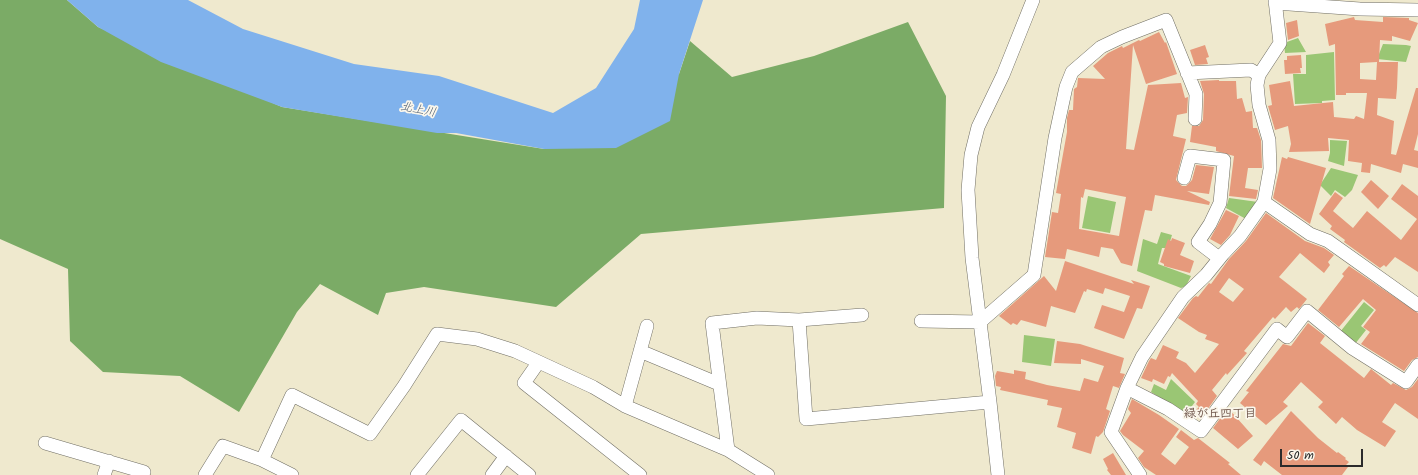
<!DOCTYPE html>
<html>
<head>
<meta charset="utf-8">
<style>
	body { margin:0 }
	#map { position:relative; width:1418px; height:475px; overflow:hidden; background:#efe9ce; font-family:Kalam,sans-serif }
	canvas { display:block }
	.scale { position:absolute; left:1280px; top:449px; width:83px; height:18px; box-sizing:border-box; border:2px solid #2b2b2b; border-top:0; padding-left:5px; font-size:12px; line-height:14px; white-space:nowrap; color:#2b2b2b; -webkit-text-stroke:3px #fbf7ec; paint-order:stroke }
</style>
</head>
<body>
<div id="map">
<canvas width="1418" height="475"></canvas>
<div class="scale">50 m</div>
</div>
<script>
const c = document.querySelector('canvas').getContext('2d');
c.lineJoin = 'round';
function paint(path, color) {
  c.fillStyle = color;
  c.fill(path, 'evenodd');
}
function poly(rows) {
  const path = new Path2D();
  for (const r of rows) {
    path.moveTo(r[0], r[1]);
    for (let i = 2; i < r.length; i += 2) path.lineTo(r[i], r[i + 1]);
  }
  return path;
}
function trace(path, color, width, dash) {
  c.strokeStyle = color;
  c.lineWidth = width;
  c.lineCap = dash ? 'butt' : 'round';
  c.setLineDash(dash || []);
  c.stroke(path);
}
function write(font, color, halo, rows, align = 'center') {
  c.font = font + ' Kalam,"Klee One",sans-serif';
  c.lineWidth = 3.5;
  c.setLineDash([]);
  c.textBaseline = 'middle';
  c.strokeStyle = halo;
  c.fillStyle = color;
  for (const [text, x, y, turn = 0] of rows) {
    c.save();
    c.translate(x, y);
    c.rotate((+turn || 0) * Math.PI / 180);
    c.textAlign = isNaN(turn) ? turn : align;
    if (halo) c.strokeText(text, 0, 0);
    c.fillText(text, 0, 0);
    c.restore();
  }
}
paint(poly([
	[1298,38,1306,52,1285,53,1284,43],
	[1383,44,1406,45,1411,46,1406,62,1377,59],
	[1334,52,1335,100,1322,101,1322,103,1295,104,1293,74,1306,74,1306,55],
	[1330,140,1347,141,1344,166,1328,161,1330,153],
	[1331,168,1358,175,1352,190,1345,197,1335,190,1331,196,1320,185],
	[1088,196,1116,202,1110,233,1082,228],
	[1229,198,1258,202,1246,219,1226,208],
	[1161,232,1172,235,1168,248,1162,248,1158,264,1191,276,1186,286,1181,288,1137,271,1143,239,1157,244],
	[1364,302,1374,310,1361,326,1366,330,1355,344,1340,332],
	[1024,335,1055,339,1051,366,1022,362],
	[1171,379,1195,402,1186,414,1151,392,1154,384,1166,390]
]), '#9ac674');
paint(poly([
	[0,0,67,0,98,27,282,107,544,149,679,74,690,41,732,77,814,56,908,22,946,96,944,208,641,234,556,307,424,287,386,293,378,315,320,284,297,312,239,412,180,376,103,372,70,341,68,269,0,239]
]), '#7bab66');
paint(poly([
	[67,0,188,0,243,29,354,64,439,76,553,113,596,88,634,29,640,0,703,0,679,74,670,121,616,148,544,149,456,133,437,133,282,107,161,62,98,27]
]), '#80b2ec');
paint(poly([
	[1354,17,1355,20,1383,22,1383,17,1409,18,1409,20,1418,23,1410,41,1392,36,1392,41,1380,40,1379,62,1398,62,1397,88,1396,99,1378,98,1377,115,1394,121,1391,154,1396,155,1416,88,1418,88,1418,134,1414,150,1418,151,1418,168,1403,164,1401,173,1371,164,1370,173,1361,172,1362,163,1348,161,1349,140,1328,138,1329,151,1289,152,1291,144,1288,126,1275,130,1268,106,1272,105,1269,85,1290,81,1294,106,1333,102,1334,117,1354,119,1356,116,1364,119,1367,93,1346,93,1346,95,1336,95,1335,44,1329,46,1325,24],
	[1377,62,1376,80,1360,79,1360,63],
	[1297,20,1299,36,1288,40,1286,23],
	[1159,32,1165,43,1166,42,1177,74,1146,84,1133,45,1126,149,1134,150,1148,85,1181,83,1185,98,1188,97,1187,113,1177,115,1173,136,1186,139,1176,180,1182,186,1186,186,1192,180,1196,165,1214,167,1209,194,1187,191,1210,202,1209,205,1155,195,1152,211,1145,210,1132,266,1121,263,1113,249,1101,247,1099,257,1067,249,1065,259,1045,257,1052,212,1058,213,1061,194,1056,193,1067,132,1067,118,1069,110,1073,110,1074,89,1077,87,1078,78,1105,79,1093,66,1108,53,1122,46,1123,48,1139,40,1140,41],
	[1085,189,1126,197,1119,236,1079,229,1081,197,1083,198],
	[1205,45,1209,57,1206,58,1208,64,1195,65,1190,50],
	[1301,55,1302,68,1300,68,1301,73,1285,74,1284,60,1287,60,1287,56],
	[1219,80,1219,81,1236,81,1237,99,1242,98,1246,112,1252,111,1253,128,1257,128,1261,140,1262,168,1248,168,1245,188,1258,190,1256,199,1229,196,1234,156,1216,151,1216,147,1190,142,1192,126,1199,126,1203,120,1204,94,1200,81],
	[1282,157,1287,159,1288,157,1326,168,1310,224,1273,198],
	[1371,180,1389,196,1378,209,1361,192],
	[1402,184,1418,196,1418,272,1395,257,1386,267,1384,265,1380,268,1344,242,1345,240,1330,229,1332,226,1319,214,1335,192,1343,198,1333,211,1353,228,1367,211,1401,240,1417,219,1391,199],
	[1226,210,1239,216,1230,235,1221,245,1210,239],
	[1266,213,1305,241,1324,248,1334,255,1328,262,1330,265,1324,273,1300,253,1279,277,1307,299,1299,309,1297,307,1291,312,1286,307,1275,319,1273,317,1244,351,1247,353,1227,375,1226,373,1212,390,1217,396,1202,417,1195,411,1199,407,1196,404,1198,401,1172,373,1170,377,1168,376,1164,384,1153,379,1152,382,1141,378,1149,361,1151,358,1156,360,1163,345,1179,352,1176,358,1186,363,1195,373,1219,344,1205,339,1207,335,1199,332,1178,318,1193,298,1196,296,1198,297,1209,283,1211,284,1229,259,1246,241],
	[1229,278,1244,289,1233,302,1219,292],
	[1172,238,1185,243,1180,255,1194,261,1190,273,1164,266,1164,264,1160,262,1168,239,1171,241],
	[1065,261,1134,284,1131,280,1150,286,1142,309,1137,308,1124,339,1094,328,1102,305,1124,312,1130,296,1105,288,1103,294,1087,289,1086,292,1084,291,1075,313,1051,306,1046,327,1021,320,1017,325,1013,323,1011,325,999,316,1044,276,1056,291],
	[1349,266,1418,313,1418,357,1412,360,1404,371,1361,344,1370,332,1363,327,1376,310,1363,299,1339,327,1318,310,1344,276,1342,274],
	[1308,323,1325,336,1320,343,1364,378,1371,369,1391,385,1393,383,1406,390,1412,387,1418,379,1418,419,1395,403,1382,422,1396,431,1385,447,1357,430,1342,417,1336,424,1318,407,1323,402,1301,382,1283,402,1288,406,1266,425,1240,403,1249,392,1246,391,1283,344,1291,346],
	[1057,341,1080,344,1124,358,1120,373,1125,374,1119,388,1113,386,1106,409,1110,411,1103,432,1098,437,1096,436,1091,454,1072,448,1076,433,1057,427,1062,408,1047,405,1048,400,1000,390,1001,387,996,386,995,376,997,371,1014,374,1014,370,1026,372,1025,379,1047,385,1080,391,1084,378,1098,382,1104,366,1081,359,1081,364,1054,363],
	[1132,399,1159,415,1179,429,1161,454,1175,465,1189,447,1176,437,1181,430,1194,440,1198,438,1230,463,1228,464,1241,475,1156,475,1144,467,1138,458,1144,451,1123,435,1120,431,1131,413,1128,409],
	[1228,408,1253,436,1238,449,1213,428],
	[1291,411,1318,438,1337,453,1338,452,1346,458,1345,459,1349,462,1346,465,1348,467,1342,475,1282,475,1264,461,1261,466,1253,460],
	[1113,453,1126,475,1111,475,1107,470,1108,469,1103,459]
]), '#e69a7c');
const minor = poly([
	[1275,3,1360,9,1418,10],
	[1187,73,1251,70,1259,75],
	[1184,178,1190,156,1224,160,1220,203,1210,224,1198,242,1219,258],
	[1264,202,1310,234,1328,241,1418,305],
	[799,320,806,419,990,402,998,475],
	[921,321,980,322,972,258,968,190,971,155,978,127,1003,75,1033,0],
	[640,351,719,384],
	[538,363,524,383,640,475],
	[1127,388,1168,409,1201,431,1277,329,1287,337,1307,311,1352,348,1406,382,1418,365],
	[990,402,980,322,1034,275,1055,138,1066,87,1072,72,1101,47,1122,37,1166,20,1196,94,1195,119],
	[625,406,647,326],
	[45,443,144,472],
	[728,450,712,323,757,318,799,320,862,315],
	[262,460,292,475],
	[104,475,109,461],
	[205,475,223,446,262,460,292,395,370,434,404,386,437,334,477,339,515,351,593,387,625,406,728,450,768,475],
	[417,475,461,420,529,475],
	[492,475,506,456],
	[1140,475,1111,432,1127,388,1142,357,1183,297,1206,275,1223,254,1240,236,1264,202,1270,169,1269,140,1259,105,1257,85,1259,75,1280,43,1275,0]
]);
trace(minor, '#706e64', 14);
trace(minor, '#fff', 13);
write('italic 12px', '#495a6f', '#fbf7ec', [
	["北上川",418,111,11]
]);
write('bold 12px', '#6c5247', '#fbf7ec', [
	["緑が丘四丁目",1220,415]
]);
</script>
</body>
</html>
